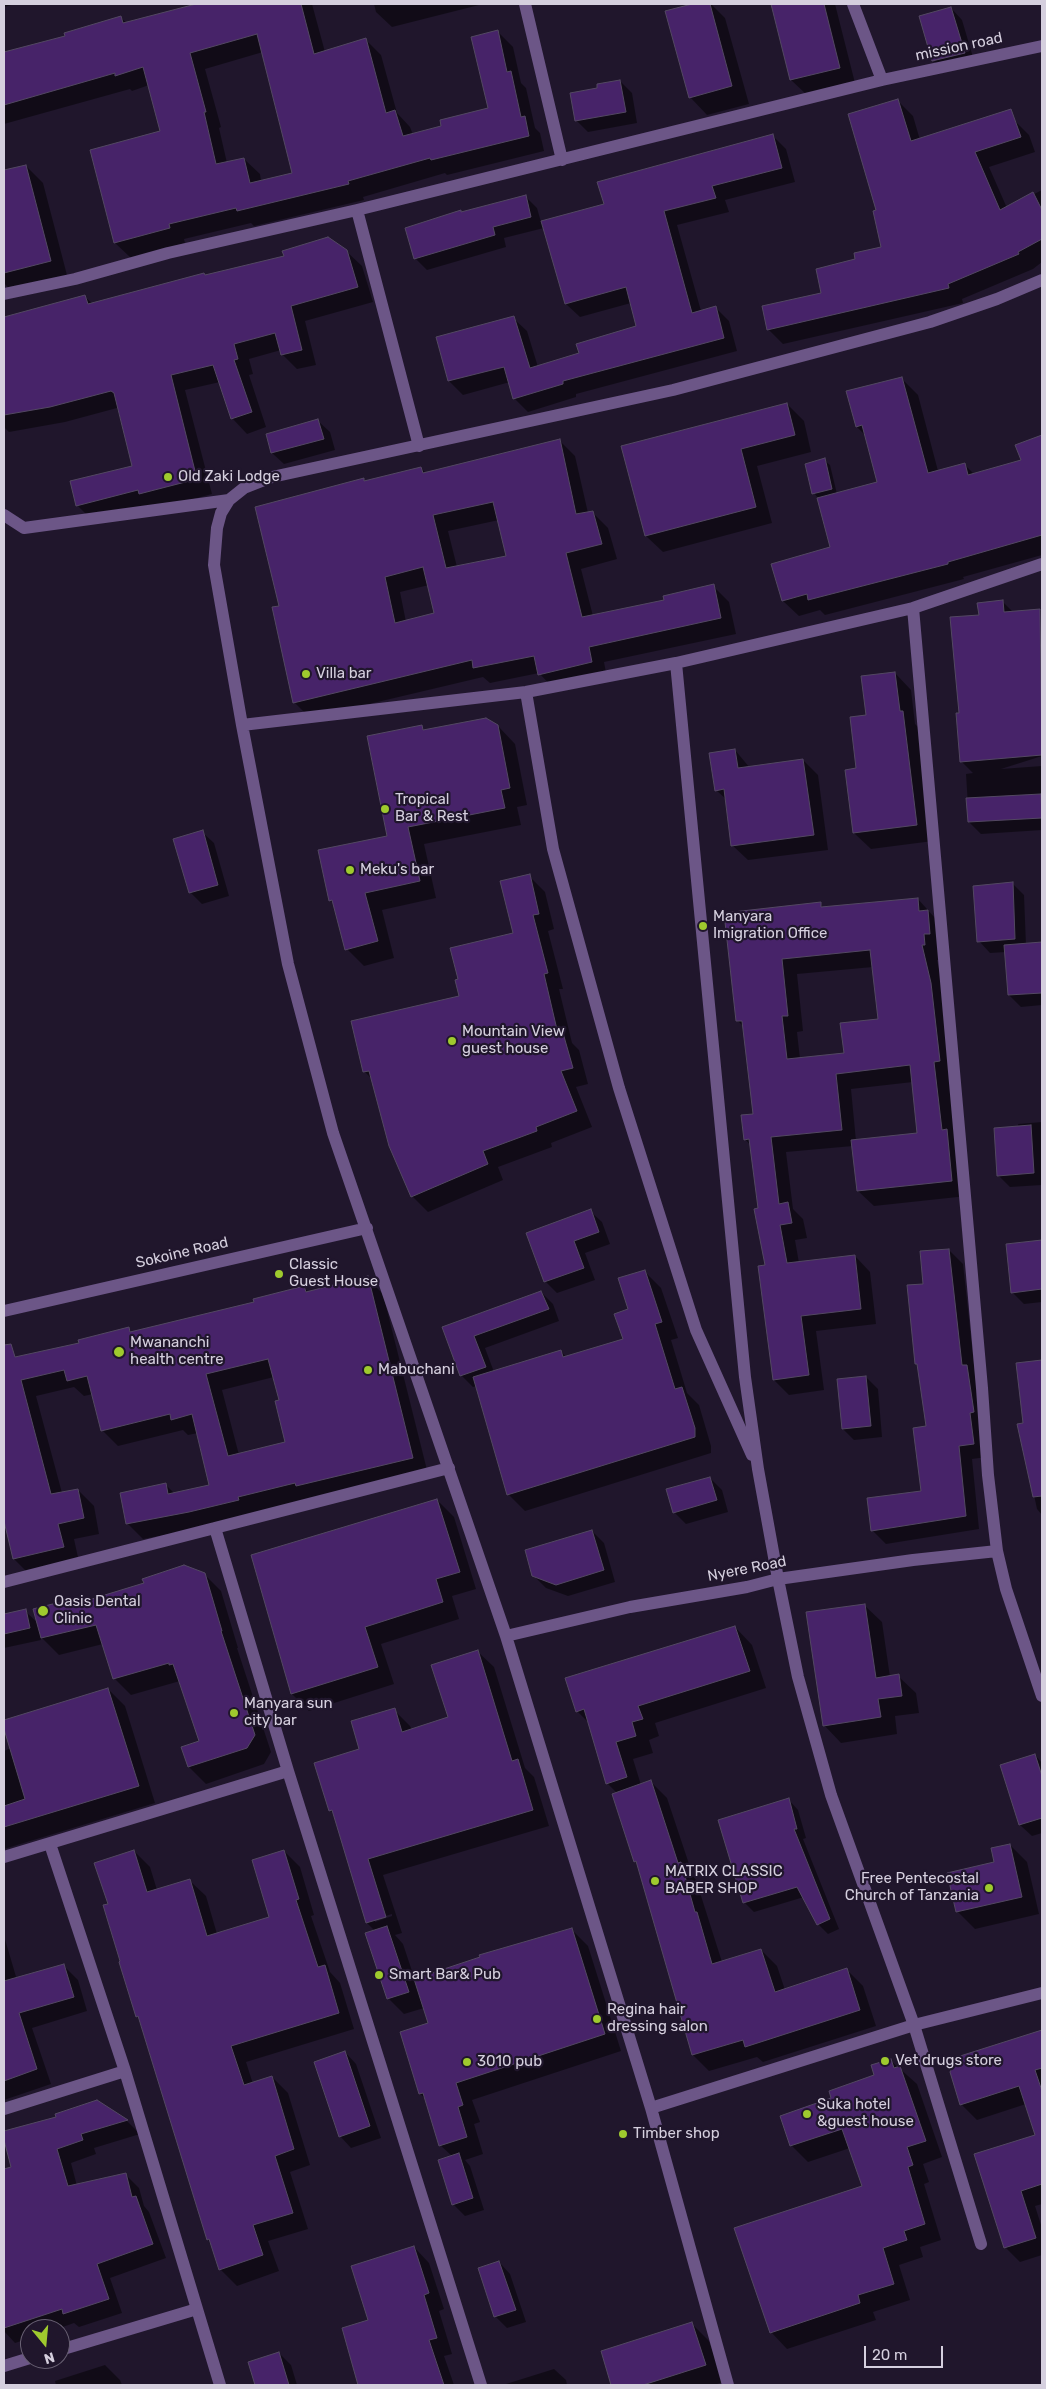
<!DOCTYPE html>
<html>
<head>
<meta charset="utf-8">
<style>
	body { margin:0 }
	#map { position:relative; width:1046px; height:2389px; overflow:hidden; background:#20162c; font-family:Rubik,sans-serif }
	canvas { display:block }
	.frame { position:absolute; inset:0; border:5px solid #d5cfde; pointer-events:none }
	.north { position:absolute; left:20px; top:2319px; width:50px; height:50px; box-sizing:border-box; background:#20162c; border:1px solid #686073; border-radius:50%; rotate:163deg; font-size:14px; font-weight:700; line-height:20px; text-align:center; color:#d5cfde }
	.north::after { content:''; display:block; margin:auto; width:18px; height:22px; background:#9fca2e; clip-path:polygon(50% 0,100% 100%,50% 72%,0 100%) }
	.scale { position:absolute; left:864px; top:2346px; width:79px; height:22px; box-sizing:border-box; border:2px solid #d5cfde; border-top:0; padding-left:6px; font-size:15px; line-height:18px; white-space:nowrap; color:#d5cfde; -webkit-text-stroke:4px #20162c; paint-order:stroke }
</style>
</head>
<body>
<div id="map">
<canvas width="1046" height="2389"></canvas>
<div class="frame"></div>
<div class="north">N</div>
<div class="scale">20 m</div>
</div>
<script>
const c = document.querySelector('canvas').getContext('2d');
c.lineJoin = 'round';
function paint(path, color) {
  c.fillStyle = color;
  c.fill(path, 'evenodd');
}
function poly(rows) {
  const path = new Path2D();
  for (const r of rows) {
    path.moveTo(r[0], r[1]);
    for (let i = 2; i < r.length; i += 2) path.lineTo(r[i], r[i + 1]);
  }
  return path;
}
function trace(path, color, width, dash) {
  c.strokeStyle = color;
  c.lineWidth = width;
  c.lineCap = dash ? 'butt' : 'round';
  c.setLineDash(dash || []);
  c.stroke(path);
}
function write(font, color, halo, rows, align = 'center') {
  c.font = font + ' Rubik,sans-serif';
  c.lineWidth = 4.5;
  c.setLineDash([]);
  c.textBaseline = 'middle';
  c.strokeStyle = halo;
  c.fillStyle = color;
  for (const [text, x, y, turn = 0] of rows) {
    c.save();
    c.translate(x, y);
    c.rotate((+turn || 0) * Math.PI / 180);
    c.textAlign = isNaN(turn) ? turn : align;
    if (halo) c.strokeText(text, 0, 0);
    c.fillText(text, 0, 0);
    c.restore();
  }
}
paint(poly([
	[4,4,15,4,4,7],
	[197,4,312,4,325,52,366,40,381,55,397,113,410,127,413,135,443,127,490,109,497,31,513,47,521,83,526,88,535,128,540,133,544,151,447,175,445,173,363,197,364,200,254,226,251,223,184,239,185,243,131,258,115,243,162,132,149,85,132,91,130,89,4,124,4,54,67,36,121,18,127,23],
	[263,52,294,174,261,181,260,174,244,159,227,163,219,128,221,127,205,69],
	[374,4,483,4,392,27,376,12],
	[697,4,711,4,725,18,749,104,707,115,690,97,666,12],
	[772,4,835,4,855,83,807,95,791,80],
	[951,8,962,20,975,64,945,72,933,60],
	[620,81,632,93,637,123,588,132,576,120,599,89],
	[898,101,913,116,920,140,1014,120,1029,135,1035,152,989,167,1007,208,1042,190,1042,262,1033,269,962,299,963,303,783,344,768,329,823,294,857,260,882,248,878,211],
	[772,135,786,149,795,182,725,200,729,212,677,225,701,311,715,307,729,321,737,351,576,394,576,397,528,412,514,398,510,382,463,395,449,381,438,338,513,318,527,331,538,367,581,354,638,327,631,303,580,317,566,304,544,228,504,238,506,247,427,270,415,258,462,213,525,196,537,208,541,222,605,204],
	[26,166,43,183,68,279,13,293,4,283,4,172],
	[346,251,362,266,373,302,305,321,316,365,297,369,282,354,281,350,249,359,253,374,249,375,266,427,247,434,232,418,220,382,185,390,212,494,156,509,92,520,77,505,134,467,117,408,65,422,9,432,4,427,4,319,85,297,93,304,206,276],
	[902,379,918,395,938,471,964,464,974,474,1022,460,1017,446,1042,436,1042,555,963,577,964,579,825,615,820,610,799,616,783,601,831,548,818,498,814,493,824,460,830,465,837,494,879,483,866,436,857,427],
	[787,404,804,421,811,452,757,466,772,523,663,552,646,536],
	[318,421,330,432,335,450,284,464,272,453,267,435],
	[560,441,575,456,588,513,592,512,608,528,617,559,581,569,593,616,665,601,713,586,729,602,736,634,604,662,607,678,555,690,539,673,490,683,483,677,310,718,294,702,281,607,363,480,365,482,421,468,426,473],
	[499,520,508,557,457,567,448,531],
	[429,585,435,614,406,622,400,592],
	[1003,602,1014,613,1040,610,1042,612,1042,756,1001,769,1042,766,1042,830,981,834,969,822,966,774,973,773,961,761,960,714,980,616],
	[895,673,911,690,915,724,920,729,933,841,871,849,854,833,867,717],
	[498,726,515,744,527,805,517,807,521,825,424,844,436,898,382,910,394,958,364,966,347,949,334,904,330,900,388,837,421,727,426,731],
	[735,750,750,768,803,760,818,775,828,850,748,860,732,845,727,800,716,790],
	[202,832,214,843,229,896,202,904,190,892],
	[529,876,545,892,554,929,548,931,563,989,559,989,572,1043,579,1050,588,1084,576,1087,592,1127,551,1143,552,1147,498,1167,503,1180,428,1212,412,1196,373,1080,364,1071,461,997,514,933],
	[1013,884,1024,895,1026,945,1042,943,1042,1005,1021,1007,1009,995,1006,952,990,953,979,941],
	[918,899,943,927,940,960,937,960,946,1000,967,1196,874,1206,858,1191,853,1146,786,1152,793,1209,803,1219,807,1238,795,1240,799,1263,855,1256,870,1272,876,1324,816,1331,824,1390,789,1395,774,1380,759,1267,767,1266,751,1146,745,1139,754,1115,744,1027,738,1021,820,904,824,908],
	[873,967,879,1020,845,1054,800,1059,797,1032,803,1031,797,974],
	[913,1082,919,1134,856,1141,851,1089],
	[1042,1122,1042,1185,1010,1187,998,1175,1019,1128,1018,1124],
	[590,1211,602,1222,610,1244,585,1253,595,1280,557,1293,546,1282,528,1234],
	[1042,1241,1042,1302,1024,1304,1012,1292,1007,1245],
	[949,1250,963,1264,975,1374,987,1457,972,1459,979,1529,886,1544,872,1530,922,1492,927,1427,924,1285],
	[644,1271,661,1288,678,1338,671,1340,687,1393,699,1405,711,1446,711,1453,525,1511,508,1494,477,1386,473,1387,461,1375,444,1327,541,1292,553,1304,559,1321,485,1348,494,1372,561,1351,566,1357,624,1340,630,1310],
	[367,1278,383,1294,428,1474,206,1527,143,1539,127,1523,166,1485,175,1494,211,1485,198,1433,188,1435,183,1430,118,1446,102,1430,93,1394,84,1396,74,1387,36,1396,62,1493,78,1490,94,1506,99,1534,74,1539,79,1562,30,1575,14,1559,4,1516,4,1359,80,1344,129,1329,133,1333,256,1303,304,1288,309,1292],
	[274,1377,287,1443,239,1455,222,1390],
	[1042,1362,1042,1515,1037,1509,1019,1425,1025,1424,1018,1365],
	[866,1377,878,1389,882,1437,854,1440,843,1429],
	[710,1478,722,1490,728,1512,686,1524,674,1512],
	[437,1500,454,1517,476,1589,452,1596,459,1619,381,1644,394,1684,309,1711,292,1694,252,1555],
	[592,1531,604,1543,615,1582,568,1596,546,1588,534,1576],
	[204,1574,221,1591,238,1648,237,1648,271,1752,264,1764,206,1784,189,1767,200,1742,180,1681,131,1695,114,1678,103,1644,59,1655,40,1636,41,1640,4,1648,4,1615,25,1611,38,1623,80,1599,84,1603],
	[864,1605,882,1622,890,1677,898,1676,916,1693,919,1713,895,1716,897,1734,841,1743,824,1725],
	[735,1627,752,1645,766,1688,655,1723,659,1736,649,1740,653,1753,633,1759,641,1785,651,1782,667,1798,693,1876,696,1880,722,1962,761,1950,777,1966,785,1990,847,1970,863,1986,876,2026,763,2062,757,2057,709,2071,693,2055,639,1865,635,1861,617,1793,607,1783,589,1723,577,1711],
	[477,1651,494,1667,525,1768,534,1777,549,1826,383,1875,402,1933,395,1935,403,1944,415,1980,571,1929,588,1946,621,2051,472,2100,480,2122,474,2124,483,2154,465,2160,470,2166,484,2210,465,2216,453,2204,452,2156,440,2145,426,2099,420,2094,401,2033,429,2024,424,2008,404,2014,388,1998,375,1931,367,1923,334,1814,330,1810,361,1750,394,1710,410,1726,412,1730,449,1718],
	[392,1914,392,1916,375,1922,375,1919],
	[108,1689,125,1706,155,1803,4,1849,4,1751,11,1748,4,1722],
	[1035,1755,1042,1763,1042,1833,1032,1836,1020,1825,1001,1766],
	[789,1800,798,1810,806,1838,803,1839,839,1929,828,1934,818,1924,804,1897,754,1912,745,1903,720,1821],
	[1010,1845,1027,1862,1039,1914,975,1929,957,1911],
	[134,1851,150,1867,157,1890,189,1880,206,1896,217,1934,271,1918,284,1851,300,1867,314,1915,311,1916,330,1972,340,1983,354,2029,246,2062,253,2084,272,2077,288,2093,310,2165,290,2172,308,2229,268,2241,279,2271,237,2286,221,2270,208,2239,173,2124,120,1963,109,1905],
	[4,1936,17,1980,63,1965,78,1980,87,2011,32,2028,51,2084,4,2100],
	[1042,2031,1042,2204,1035,2206,1042,2228,1042,2255,1020,2262,1005,2247,976,2155,1037,2136,1026,2104,977,2120,962,2105,951,2072,958,2058],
	[345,2052,356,2064,381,2138,351,2148,340,2136],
	[890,2060,917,2084,942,2157,923,2164,929,2182,924,2184,941,2240,920,2247,923,2257,899,2265,910,2300,873,2312,876,2320,787,2349,771,2332,863,2187,850,2148,808,2162,791,2145,833,2099,876,2076],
	[97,2102,127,2121,140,2134,94,2148,96,2154,71,2163,77,2186,125,2174,139,2188,144,2206,149,2212,166,2258,110,2278,122,2313,79,2327,74,2323,57,2329,30,2329,30,2338,15,2343,4,2331,4,2170,13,2168,4,2133,58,2118],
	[414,2247,429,2263,444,2309,439,2311,452,2354,444,2356,454,2385,359,2385,343,2329,370,2321],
	[499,2262,510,2274,526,2322,507,2328,495,2316],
	[692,2324,709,2341,723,2382,714,2385,613,2385,602,2352],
	[279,2353,291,2365,297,2385,257,2385,249,2362],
	[105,2365,120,2380,122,2385,56,2385,55,2381],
	[554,2369,566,2380,567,2385,506,2385,506,2384]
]), '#0007');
const building = poly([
	[196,4,301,4,314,54,366,38,386,113,395,110,403,136,441,126,440,120,488,108,471,37,498,30,507,72,511,71,521,117,525,116,529,136,431,160,430,158,348,181,349,184,237,211,236,208,169,224,170,228,114,243,90,150,160,131,143,67,115,76,115,73,4,105,4,52,65,36,64,33,121,16,123,23,196,4],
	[257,34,292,173,250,183,244,158,216,164,204,112,206,112,190,53,257,34],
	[692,4,710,4,732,86,689,98,665,11,692,4],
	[771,4,824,4,840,68,790,80,771,4],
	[951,7,965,53,932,61,919,16,951,7],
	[620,80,626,112,575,121,570,93,597,88,597,84,620,80],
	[898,99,911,141,1011,109,1021,137,975,152,1000,210,1033,192,1042,210,1042,239,1018,252,1019,254,948,284,949,288,767,330,762,306,821,293,816,269,855,259,854,253,881,247,873,211,876,210,848,114,898,99],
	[773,134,782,168,712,186,716,198,664,211,692,313,716,306,724,338,563,381,563,384,513,399,504,367,448,381,436,337,514,316,530,368,579,353,576,344,636,326,626,287,565,304,541,221,604,204,597,182,773,134],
	[26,165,51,261,4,273,4,170,26,165],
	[526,195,531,217,493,227,495,235,414,259,405,228,461,210,461,212,526,195],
	[328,237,347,250,358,287,291,306,302,350,281,355,275,333,234,344,238,359,234,360,252,412,231,419,213,365,171,375,197,479,139,494,138,490,76,506,70,481,132,466,114,393,111,391,50,407,4,415,4,317,85,295,88,304,204,273,205,275,284,256,282,251,328,237],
	[902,377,928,473,965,463,968,475,1021,460,1015,445,1042,435,1042,535,948,562,948,564,808,600,807,594,782,601,771,564,830,547,817,498,877,482,862,425,856,427,846,391,902,377],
	[787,403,795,435,741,449,756,507,645,536,621,446,787,403],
	[318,419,324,439,271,453,266,434,318,419],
	[560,439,576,514,593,511,602,544,566,553,582,617,664,600,663,596,714,584,721,618,589,647,592,662,538,675,534,656,473,668,472,660,293,703,272,607,279,606,255,507,364,478,364,481,421,467,423,473,560,439],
	[493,502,506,556,446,568,433,515,493,502],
	[423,567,434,613,395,623,385,577,423,567],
	[825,458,832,489,812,494,805,464,825,458],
	[1003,600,1004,612,1040,609,1042,755,960,762,956,713,959,713,950,617,979,615,977,603,1003,600],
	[895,672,900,711,903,711,917,825,853,833,845,770,856,768,850,717,866,715,861,676,895,672],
	[486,718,498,725,510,788,501,790,505,808,408,827,420,881,365,893,378,941,345,950,332,900,329,901,318,850,387,836,367,736,422,725,423,730,486,718],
	[735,749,738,768,803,759,814,835,731,846,724,789,715,791,709,753,735,749],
	[1041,794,1042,818,968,822,966,798,1041,794],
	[203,830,218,885,189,893,173,839,203,830],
	[530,874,539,914,533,915,548,973,544,974,558,1034,563,1033,573,1068,561,1071,577,1111,536,1127,537,1131,483,1151,488,1164,411,1197,389,1146,369,1071,363,1072,351,1021,459,996,455,980,458,979,450,948,513,933,500,881,530,874],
	[1013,882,1015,939,977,942,973,886,1013,882],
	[918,898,919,911,928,910,930,934,924,934,925,945,922,945,931,983,940,1061,934,1062,942,1130,947,1129,952,1181,857,1191,851,1140,917,1133,910,1065,836,1074,842,1130,771,1137,779,1204,788,1202,792,1223,780,1225,787,1263,855,1255,861,1309,801,1316,809,1375,773,1380,758,1266,765,1265,754,1209,758,1208,749,1139,744,1140,741,1115,753,1114,742,1021,736,1021,724,913,821,902,821,907,918,898],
	[870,950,878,1019,840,1023,844,1053,787,1059,782,1016,788,1016,782,959,870,950],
	[1042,942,1042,993,1008,995,1004,945,1042,942],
	[1031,1125,1034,1173,997,1176,994,1128,1031,1125],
	[591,1209,599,1232,574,1241,584,1268,544,1282,526,1233,591,1209],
	[1042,1240,1042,1289,1011,1293,1006,1244,1042,1240],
	[949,1249,962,1365,967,1365,974,1412,970,1413,974,1444,959,1446,966,1516,871,1531,867,1498,921,1491,913,1428,926,1426,917,1364,915,1364,907,1285,923,1284,920,1251,949,1249],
	[645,1270,662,1322,655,1324,675,1389,682,1387,695,1428,695,1437,507,1495,473,1377,561,1350,563,1357,623,1339,614,1314,628,1309,618,1278,645,1270],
	[368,1276,413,1458,296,1486,295,1483,238,1497,239,1500,189,1512,126,1524,120,1493,166,1483,168,1494,209,1485,192,1414,171,1420,170,1414,101,1431,87,1376,67,1381,64,1370,21,1380,51,1494,78,1489,84,1518,58,1524,64,1547,13,1559,4,1521,4,1345,11,1344,15,1357,79,1343,78,1340,129,1327,130,1332,254,1302,253,1299,304,1286,306,1292,368,1276],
	[268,1359,279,1400,275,1401,285,1442,228,1456,206,1374,268,1359],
	[541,1291,549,1309,474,1336,486,1367,460,1376,442,1327,541,1291],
	[1042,1360,1042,1496,1033,1497,1017,1424,1023,1423,1016,1363,1042,1360],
	[866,1376,871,1426,842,1429,837,1379,866,1376],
	[710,1477,717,1500,673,1513,666,1489,710,1477],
	[437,1499,460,1572,436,1579,443,1602,365,1627,378,1667,291,1694,251,1555,437,1499],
	[592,1530,604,1570,556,1585,532,1576,525,1550,592,1530],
	[184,1565,205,1573,222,1631,221,1631,255,1735,247,1748,188,1767,181,1747,199,1741,173,1664,169,1665,169,1663,113,1679,96,1625,41,1638,33,1609,80,1597,82,1602,144,1583,142,1579,184,1565],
	[865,1604,876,1678,899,1674,902,1696,878,1699,881,1717,823,1726,806,1612,865,1604],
	[26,1609,30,1628,4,1634,4,1614,26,1609],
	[735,1626,750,1671,638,1706,643,1719,632,1722,636,1736,616,1742,627,1777,606,1784,584,1709,576,1712,565,1678,735,1626],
	[478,1650,512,1761,518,1759,533,1810,368,1859,386,1917,366,1923,332,1810,329,1811,314,1763,359,1749,351,1721,395,1708,402,1732,448,1717,431,1665,478,1650],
	[108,1688,139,1786,4,1827,4,1806,25,1799,4,1729,4,1720,108,1688],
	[1035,1754,1042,1776,1042,1818,1019,1825,1000,1765,1035,1754],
	[651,1780,678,1863,681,1862,695,1912,697,1912,712,1964,761,1949,775,1992,847,1968,860,2010,745,2047,743,2040,692,2055,636,1861,634,1862,612,1794,651,1780],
	[789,1798,797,1829,794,1829,830,1919,817,1925,797,1887,743,1903,718,1820,789,1798],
	[1010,1844,1022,1897,956,1912,947,1873,994,1862,991,1848,1010,1844],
	[134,1850,147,1892,190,1879,207,1936,269,1917,252,1860,284,1850,299,1899,296,1900,318,1967,325,1965,339,2013,231,2046,244,2085,272,2076,294,2149,275,2156,293,2213,253,2225,263,2255,219,2270,209,2239,207,2240,138,2016,136,2017,119,1962,120,1961,103,1905,108,1904,94,1863,134,1850],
	[387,1926,409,1992,387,1999,365,1933,387,1926],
	[572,1928,605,2034,456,2083,463,2105,458,2107,467,2137,439,2146,423,2093,419,2094,400,2032,428,2023,414,1979,480,1957,479,1955,572,1928],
	[64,1964,74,1997,19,2013,37,2069,4,2081,4,1981,64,1964],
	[1042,2030,1042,2068,1035,2070,1042,2091,1042,2184,1021,2191,1036,2238,1004,2248,974,2154,1035,2135,1019,2086,960,2105,950,2072,957,2057,1042,2030],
	[345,2051,370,2126,339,2137,314,2062,345,2051],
	[891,2059,894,2068,900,2066,926,2141,907,2147,913,2165,908,2167,925,2224,904,2231,907,2240,883,2248,894,2284,858,2295,860,2303,770,2333,734,2228,862,2186,842,2129,790,2146,780,2116,831,2098,829,2091,874,2075,871,2065,891,2059],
	[97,2100,128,2120,81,2134,83,2140,57,2149,68,2186,126,2173,132,2197,136,2196,153,2244,97,2264,109,2299,63,2314,62,2309,4,2328,4,2169,11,2167,4,2140,4,2131,56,2117,55,2114,97,2100],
	[459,2153,473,2198,452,2205,438,2160,459,2153],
	[414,2246,429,2293,424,2295,437,2338,429,2340,444,2385,358,2385,342,2328,368,2320,351,2266,414,2246],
	[499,2261,516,2310,494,2317,478,2268,499,2261],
	[692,2322,706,2365,643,2385,611,2385,601,2351,692,2322],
	[279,2352,289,2385,255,2385,248,2362,279,2352]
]);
paint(building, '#472369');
trace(building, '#534862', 1);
trace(poly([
	[525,4,562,160],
	[882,80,1042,46],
	[357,210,419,446],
	[4,294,75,279,168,253,357,210,882,80,853,4],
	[4,515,24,528,229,500],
	[913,608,982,1388,988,1475,997,1551,1006,1589,1042,1696],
	[676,663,745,1377,758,1469,778,1579,798,1677,831,1795,914,2025,981,2244],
	[526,692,553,849,619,1088,696,1330,752,1455],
	[242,725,526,692,676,663,913,608,1042,564],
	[4,1311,367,1228],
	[215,1528,288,1771,481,2385],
	[4,1582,449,1468],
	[506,1636,630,1607,747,1587,778,1579,913,1560,997,1551],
	[50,1844,125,2071,220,2385],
	[4,1857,288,1771],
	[651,2108,914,2025,1042,1993],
	[4,2109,125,2071],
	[60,2350,197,2309],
	[4,2366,30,2358],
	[728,2385,651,2108,506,1636,333,1133,288,964,242,725,214,565,217,528,221,513,229,500,244,488,272,477,673,390,930,322,997,299,1042,280]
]), '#6c5687', 12);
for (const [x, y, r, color] of [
	[168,477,5,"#9fca2e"],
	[306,674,5,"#9fca2e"],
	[385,809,5,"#9fca2e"],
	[350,870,5,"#9fca2e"],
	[703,926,5,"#9fca2e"],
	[452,1041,5,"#9fca2e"],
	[279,1274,5,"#9fca2e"],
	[119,1352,6,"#9fca2e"],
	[368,1370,5,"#9fca2e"],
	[43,1611,6,"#9fca2e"],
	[234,1713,5,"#9fca2e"],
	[655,1881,5,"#9fca2e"],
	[989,1888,5,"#9fca2e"],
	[379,1975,5,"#9fca2e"],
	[597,2019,5,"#9fca2e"],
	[885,2061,5,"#9fca2e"],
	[467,2062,5,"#9fca2e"],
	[807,2114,5,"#9fca2e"],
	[623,2134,5,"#9fca2e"]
]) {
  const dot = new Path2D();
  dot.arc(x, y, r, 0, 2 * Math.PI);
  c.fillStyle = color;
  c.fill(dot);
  trace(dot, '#20162c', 2);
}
write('15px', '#d5cfde', '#20162c', [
	["mission road",959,47,-12],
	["Sokoine Road",182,1253,-13],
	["Nyere Road",747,1569,-11]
]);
write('15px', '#d5cfde', '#20162c', [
	["Old Zaki Lodge",178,477],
	["Villa bar",316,674],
	["Tropical",395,800],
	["Bar & Rest",395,817],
	["Meku's bar",360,870],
	["Manyara",713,917],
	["Imigration Office",713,934],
	["Mountain View",462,1032],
	["guest house",462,1049],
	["Classic",289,1265],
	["Guest House",289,1282],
	["Mwananchi",130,1343],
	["health centre",130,1360],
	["Mabuchani",378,1370],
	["Oasis Dental",54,1602],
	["Clinic",54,1619],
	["Manyara sun",244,1704],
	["city bar",244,1721],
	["MATRIX CLASSIC",665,1872],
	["BABER SHOP",665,1889],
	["Free Pentecostal",979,1879,"right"],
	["Church of Tanzania",979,1896,"right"],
	["Smart Bar& Pub",389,1975],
	["Regina hair",607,2010],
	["dressing salon",607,2027],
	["Vet drugs store",895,2061],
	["3010 pub",477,2062],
	["Suka hotel",817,2105],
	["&guest house",817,2122],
	["Timber shop",633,2134]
], 'left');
</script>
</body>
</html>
